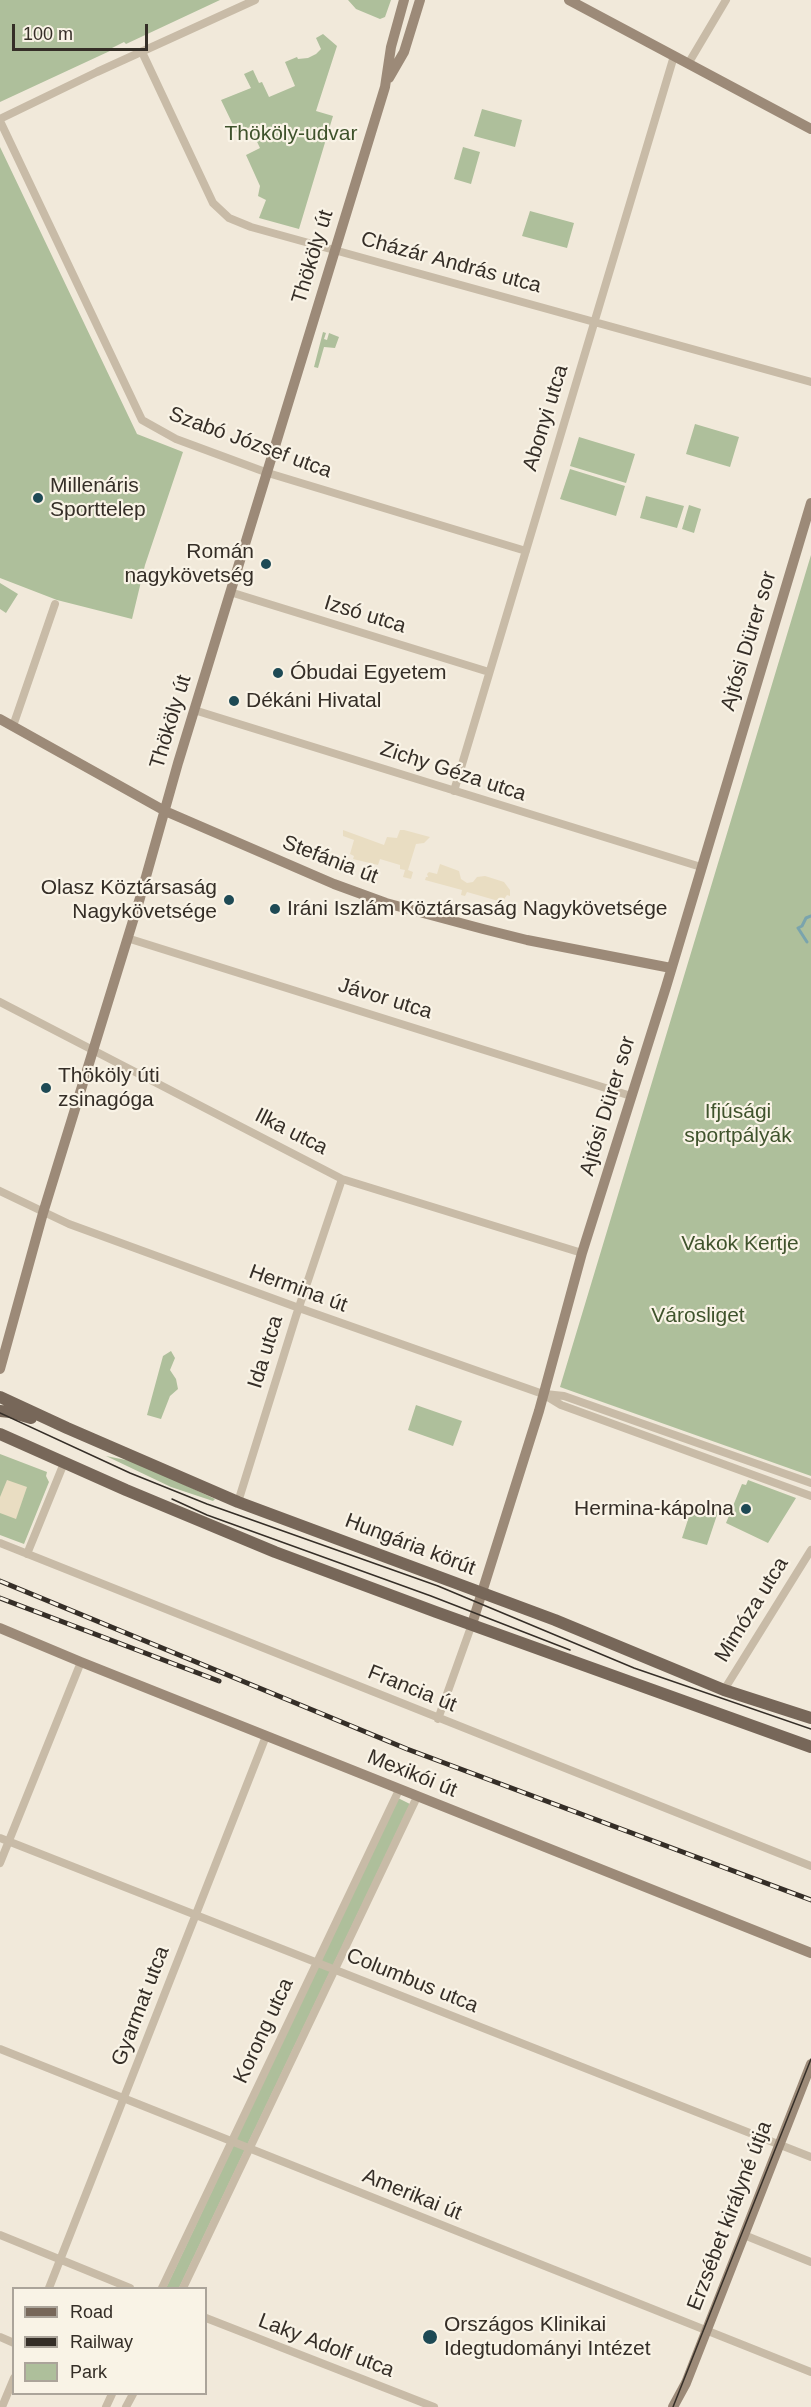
<!DOCTYPE html>
<html>
<head>
<meta charset="utf-8">
<style>
	body { margin:0 }
	#map { position:relative; width:811px; height:2407px; overflow:hidden; background:#f1e9da; font-family:Helvetica,sans-serif }
	canvas { display:block }
	.legend { position:absolute; left:12px; top:2287px; width:195px; height:108px; box-sizing:border-box; background:#f9f3e6; border:2px solid #aba49a; margin:0; padding:8px 10px; list-style:none; font-size:18px; color:#352e27 }
	.legend li { display:flex; align-items:center; gap:12px; height:30px }
	.legend b { width:30px; border:2px solid #aba49a }
	.scale { position:absolute; left:12px; top:24px; width:136px; height:27px; box-sizing:border-box; border:3px solid #352e27; border-top:0; padding-left:8px; font-size:18px; line-height:21px; white-space:nowrap; color:#352e27; -webkit-text-stroke:4px #f9f3e6; paint-order:stroke }
</style>
</head>
<body>
<div id="map">
<canvas width="811" height="2407"></canvas>
<ul class="legend">
<li><b style="height:8px;background:#776759"></b>Road</li>
<li><b style="height:8px;background:#352e27"></b>Railway</li>
<li><b style="height:16px;background:#aebf9b"></b>Park</li>
</ul>
<div class="scale">100 m</div>
</div>
<script>
const c = document.querySelector('canvas').getContext('2d');
c.lineJoin = 'round';
function paint(path, color) {
  c.fillStyle = color;
  c.fill(path, 'evenodd');
}
function poly(rows) {
  const path = new Path2D();
  for (const r of rows) {
    path.moveTo(r[0], r[1]);
    for (let i = 2; i < r.length; i += 2) path.lineTo(r[i], r[i + 1]);
  }
  return path;
}
function trace(path, color, width, dash) {
  c.strokeStyle = color;
  c.lineWidth = width;
  c.lineCap = dash ? 'butt' : 'round';
  c.setLineDash(dash || []);
  c.stroke(path);
}
function write(font, color, halo, rows, align = 'center') {
  c.font = font + ' Helvetica,sans-serif';
  c.lineWidth = 4.5;
  c.setLineDash([]);
  c.textBaseline = 'middle';
  c.strokeStyle = halo;
  c.fillStyle = color;
  for (const [text, x, y, turn = 0] of rows) {
    c.save();
    c.translate(x, y);
    c.rotate((+turn || 0) * Math.PI / 180);
    c.textAlign = isNaN(turn) ? turn : align;
    if (halo) c.strokeText(text, 0, 0);
    c.fillText(text, 0, 0);
    c.restore();
  }
}
paint(poly([
	[0,0,220,0,126,44,124,42,112,48,112,50,0,102],
	[348,0,391,0,385,17,380,19,356,9],
	[323,34,337,46,316,111,333,116,299,229,259,218,266,200,258,196,260,186,246,155,260,148,250,127,237,133,221,100,251,88,244,74,253,70,259,83,262,82,269,97,295,86,285,62,297,57,298,59,308,58,316,54,321,49,316,38],
	[482,109,522,120,515,147,474,136],
	[0,147,137,434,183,452,145,565,132,619,57,600,0,578],
	[463,147,480,152,471,184,454,179],
	[530,211,574,223,567,248,522,236],
	[323,332,326,333,324,339,327,340,329,333,339,337,335,348,324,347,318,368,314,367],
	[695,424,739,437,730,467,686,454],
	[579,437,635,454,626,483,570,466],
	[570,469,625,486,616,516,560,499],
	[646,496,684,506,677,528,640,518],
	[689,505,701,509,694,533,682,529],
	[811,555,811,1476,560,1387],
	[0,583,18,594,6,613,0,609],
	[171,1351,175,1358,170,1370,176,1379,178,1389,170,1396,161,1419,147,1415,163,1356],
	[416,1405,462,1421,453,1446,408,1430],
	[0,1454,47,1472,46,1476,49,1482,24,1544,0,1535],
	[106,1456,136,1462,215,1499,213,1501,171,1487],
	[748,1480,796,1498,768,1543,726,1523,742,1484,746,1485],
	[693,1504,718,1512,707,1545,682,1538],
	[398,1798,410,1804,179,2288,166,2288]
]), '#aebf9b');
paint(poly([
	[343,830,384,845,387,837,397,838,400,830,404,830,430,837,424,843,416,844,408,870,413,872,411,879,403,877,405,870,400,869,400,865,380,859,378,865,353,859,354,856,350,854,354,840,343,836],
	[440,864,459,871,461,879,467,883,473,882,477,877,485,876,504,882,510,890,510,896,507,895,502,902,467,892,465,896,461,895,462,890,425,880,426,877,428,877,427,874,429,872,437,874],
	[7,1480,27,1487,16,1519,0,1513,0,1497]
]), '#e9ddc2');
trace(poly([
	[807,942,798,928,802,926,806,918,811,916]
]), '#7aa4ad', 3);
trace(poly([
	[142,52,213,203,229,218,251,227,811,382],
	[688,64,726,0],
	[0,119,97,72,255,0],
	[0,121,142,420,176,439,268,473,526,551],
	[230,592,489,672],
	[194,710,701,867],
	[13,726,55,604],
	[454,791,674,56],
	[127,938,631,1096],
	[0,1002,342,1179,582,1253],
	[0,1191,69,1224,299,1308,543,1394,561,1405,811,1496],
	[545,1394,564,1396,811,1483],
	[238,1502,296,1316,342,1179],
	[0,1543,811,1866],
	[27,1554,64,1463],
	[724,1690,811,1550],
	[438,1719,472,1624],
	[0,1838,811,2157],
	[0,1863,81,1662],
	[0,2049,811,2372],
	[0,2235,130,2288],
	[744,2235,811,2262],
	[49,2288,266,1736],
	[162,2288,399,1790],
	[183,2288,417,1797],
	[206,2318,434,2407],
	[0,2337,14,2343],
	[2,2407,14,2378],
	[106,2407,112,2394],
	[126,2407,133,2394]
]), '#c8bba7', 8);
trace(poly([
	[569,0,811,129],
	[389,78,404,52,420,0],
	[0,719,165,811,334,884,386,903,483,929,527,940,671,968],
	[0,1369,43,1213,140,898,178,763,385,87,391,47,404,0],
	[472,1624,539,1411,582,1253,666,987,811,503],
	[0,1628,81,1662,811,1953],
	[673,2407,686,2383,811,2064]
]), '#9c8a78', 10);
trace(poly([
	[0,1397,67,1428,238,1502,555,1620,724,1690,811,1718],
	[0,1411,10,1412,31,1418],
	[0,1434,126,1490,275,1552,436,1612,811,1747]
]), '#776759', 12);
trace(poly([
	[0,1413,130,1473,207,1504,438,1586,634,1668,811,1729],
	[172,1499,207,1515,431,1596,570,1650],
	[673,2407,811,2059]
]), '#352e27', 1.5);
const rail = poly([
	[0,1581,407,1749,811,1900],
	[0,1598,219,1681]
]);
trace(rail, '#352e27', 5);
trace(rail, '#f9f3e6', 3, [9]);
for (const [x, y, r, color] of [
	[38,498,6,"#1e4a55"],
	[266,564,6,"#1e4a55"],
	[278,673,6,"#1e4a55"],
	[234,701,6,"#1e4a55"],
	[229,900,6,"#1e4a55"],
	[275,909,6,"#1e4a55"],
	[46,1088,6,"#1e4a55"],
	[746,1509,6,"#1e4a55"],
	[430,2337,8,"#1e4a55"]
]) {
  const dot = new Path2D();
  dot.arc(x, y, r, 0, 2 * Math.PI);
  c.fillStyle = color;
  c.fill(dot);
  trace(dot, '#f9f3e6', 2);
}
write('21px', '#3f532c', '#f9f3e6', [
	["Thököly-udvar",291,134],
	["Ifjúsági",738,1112],
	["sportpályák",738,1136],
	["Vakok Kertje",740,1244],
	["Városliget",698,1316]
]);
write('21px', '#352e27', '#f9f3e6', [
	["Thököly út",313,257,-73],
	["Cházár András utca",451,263,15],
	["Abonyi utca",546,418,-73],
	["Szabó József utca",250,443,20],
	["Izsó utca",365,615,17],
	["Ajtósi Dürer sor",749,641,-73],
	["Thököly út",171,722,-73],
	["Zichy Géza utca",453,772,18],
	["Stefánia út",330,860,21],
	["Jávor utca",385,999,17],
	["Ajtósi Dürer sor",608,1106,-73],
	["Ilka utca",291,1132,27],
	["Hermina út",298,1289,20],
	["Ida utca",266,1352,-73],
	["Hungária körút",410,1545,21],
	["Mimóza utca",752,1610,-58],
	["Francia út",412,1689,22],
	["Mexikói út",412,1774,22],
	["Columbus utca",412,1981,22],
	["Gyarmat utca",141,2006,-69],
	["Korong utca",264,2031,-65],
	["Amerikai út",412,2195,22],
	["Erzsébet királyné útja",730,2216,-69],
	["Laky Adolf utca",326,2346,21]
]);
write('21px', '#352e27', '#f9f3e6', [
	["Millenáris",50,486],
	["Sporttelep",50,510],
	["Román",254,552,"right"],
	["nagykövetség",254,576,"right"],
	["Óbudai Egyetem",290,673],
	["Dékáni Hivatal",246,701],
	["Olasz Köztársaság",217,888,"right"],
	["Nagykövetsége",217,912,"right"],
	["Iráni Iszlám Köztársaság Nagykövetsége",287,909],
	["Thököly úti",58,1076],
	["zsinagóga",58,1100],
	["Hermina-kápolna",734,1509,"right"],
	["Országos Klinikai",444,2325],
	["Idegtudományi Intézet",444,2349]
], 'left');
</script>
</body>
</html>
